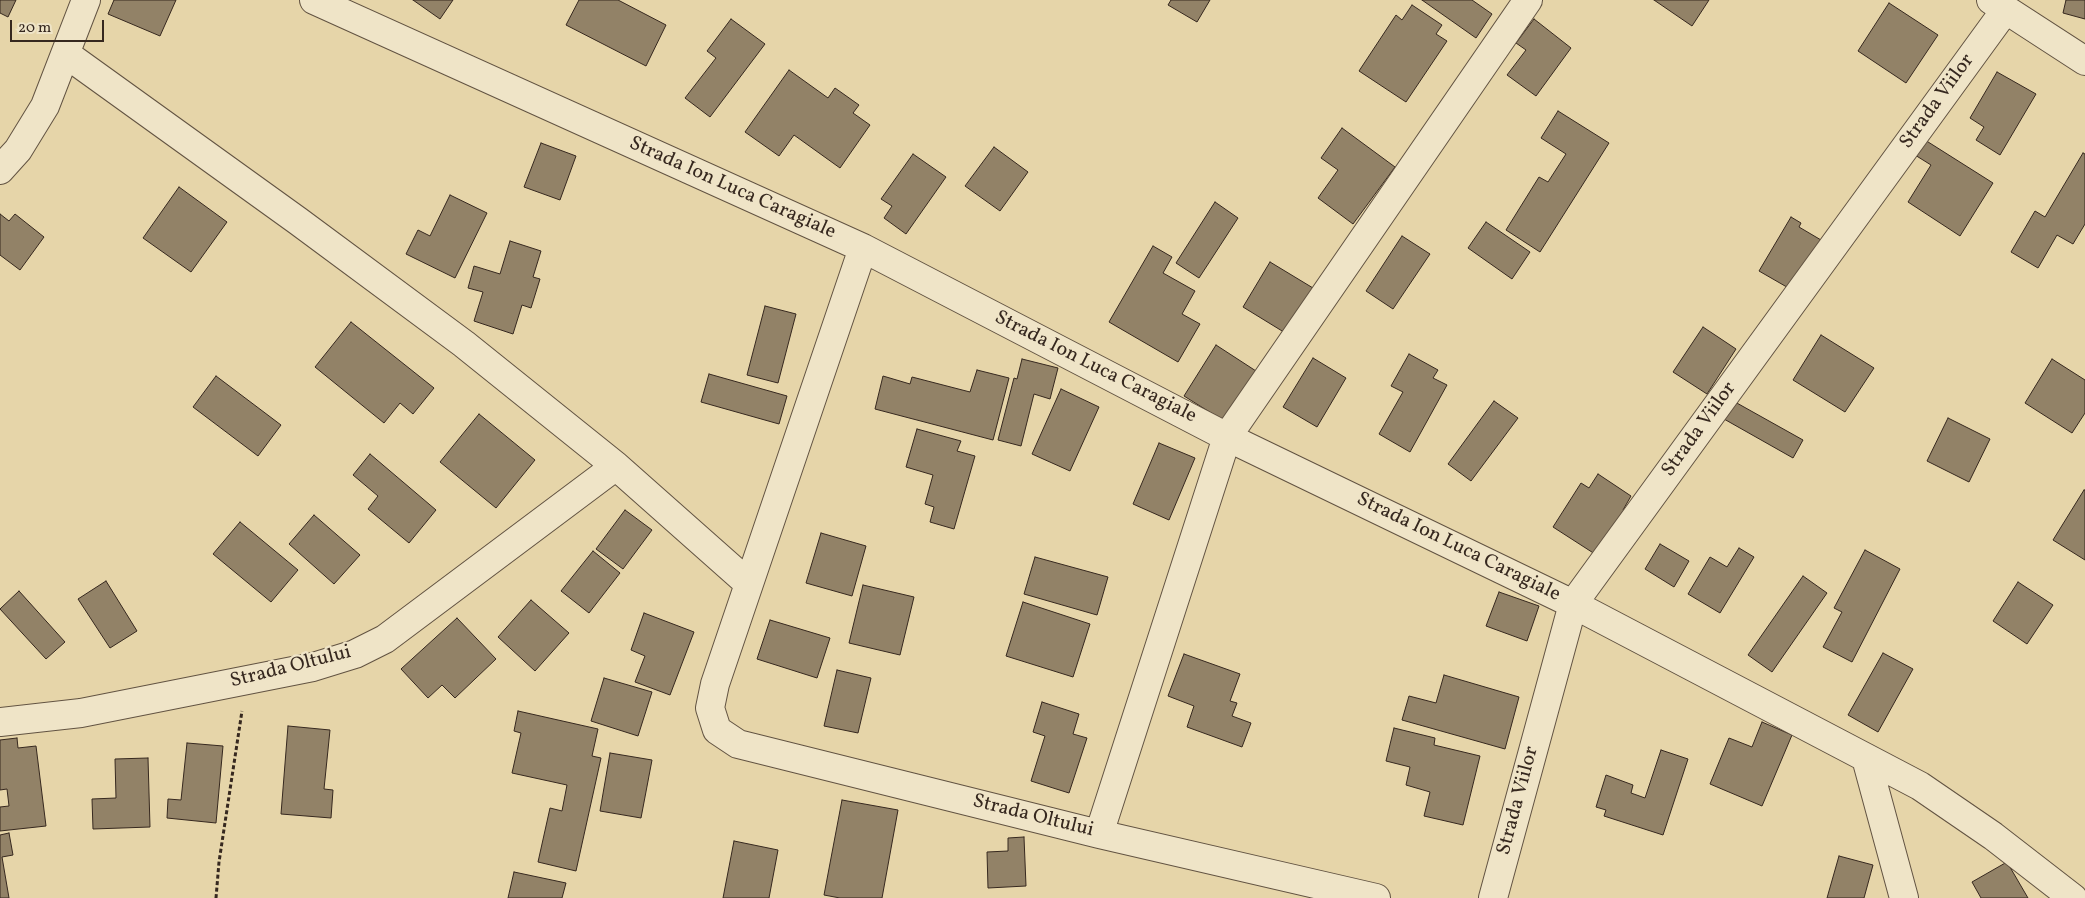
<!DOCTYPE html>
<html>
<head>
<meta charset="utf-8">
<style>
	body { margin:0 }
	#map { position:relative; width:2085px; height:898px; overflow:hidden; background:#e6d5a9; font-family:Vollkorn,serif }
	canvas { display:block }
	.scale { position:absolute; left:10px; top:20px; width:94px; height:22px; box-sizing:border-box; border:2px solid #36281f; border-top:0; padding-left:6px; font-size:15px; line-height:18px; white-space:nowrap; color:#36281f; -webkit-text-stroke:4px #efe4c7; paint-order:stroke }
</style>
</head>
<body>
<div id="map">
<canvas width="2085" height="898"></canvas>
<div class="scale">20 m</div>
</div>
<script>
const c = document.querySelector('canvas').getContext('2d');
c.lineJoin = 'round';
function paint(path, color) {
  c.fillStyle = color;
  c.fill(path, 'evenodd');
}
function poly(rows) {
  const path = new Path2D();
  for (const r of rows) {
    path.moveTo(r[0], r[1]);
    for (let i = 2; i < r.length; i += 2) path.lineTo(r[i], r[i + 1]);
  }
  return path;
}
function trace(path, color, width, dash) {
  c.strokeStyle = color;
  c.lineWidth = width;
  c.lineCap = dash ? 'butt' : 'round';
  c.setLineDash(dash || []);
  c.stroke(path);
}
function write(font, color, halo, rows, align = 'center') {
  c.font = font + ' Vollkorn,serif';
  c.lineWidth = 4.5;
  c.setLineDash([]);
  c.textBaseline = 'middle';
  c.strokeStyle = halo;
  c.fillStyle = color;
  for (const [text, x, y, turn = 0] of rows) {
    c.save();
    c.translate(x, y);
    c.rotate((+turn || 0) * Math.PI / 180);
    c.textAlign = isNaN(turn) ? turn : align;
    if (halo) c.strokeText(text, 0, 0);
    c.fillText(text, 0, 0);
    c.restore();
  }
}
const building = poly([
	[0,0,16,0,8,17,0,13,0,0],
	[114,0,176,0,160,36,108,14,114,0],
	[413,0,453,0,440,19,413,0],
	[579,0,618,0,666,25,646,66,566,25,579,0],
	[1171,0,1210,0,1197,22,1168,5,1171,0],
	[1422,0,1472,0,1492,14,1476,38,1422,0],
	[1654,0,1709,0,1692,26,1654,0],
	[2066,0,2085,0,2085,19,2063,13,2066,0],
	[1889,3,1938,35,1906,83,1858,51,1889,3],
	[1412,5,1442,25,1436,34,1447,41,1406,102,1359,71,1396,15,1402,20,1412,5],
	[731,19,765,44,710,117,685,98,716,58,707,51,731,19],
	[1534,19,1571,48,1536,96,1507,75,1526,50,1516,43,1534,19],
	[789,70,828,98,835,88,859,105,853,113,870,125,840,168,794,135,779,156,745,132,789,70],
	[1997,72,2036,94,2000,155,1976,140,1984,127,1970,118,1997,72],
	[1558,111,1609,143,1540,252,1506,230,1539,177,1548,182,1566,154,1541,138,1558,111],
	[1342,128,1395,167,1353,224,1318,198,1338,170,1321,158,1342,128],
	[1925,140,1993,183,1960,236,1908,202,1931,165,1915,155,1925,140],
	[541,143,576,156,560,200,524,187,541,143],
	[994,147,1028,172,1000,211,965,186,994,147],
	[2083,153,2085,154,2085,224,2073,244,2057,235,2038,268,2011,252,2035,211,2045,217,2083,153],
	[913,154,946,177,906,234,884,218,892,206,881,199,913,154],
	[179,187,227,222,191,272,143,238,179,187],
	[450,195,487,213,455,278,406,254,418,230,430,236,450,195],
	[1215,202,1238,218,1199,278,1176,263,1215,202],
	[0,214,9,221,15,214,44,237,20,270,0,255,0,214],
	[1791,217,1801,223,1799,227,1821,240,1792,290,1759,271,1791,217],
	[1486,222,1530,252,1512,279,1468,248,1486,222],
	[1402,236,1430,254,1393,309,1366,291,1402,236],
	[510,241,541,251,533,277,540,279,531,308,522,305,513,334,474,321,483,292,468,288,474,266,500,274,510,241],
	[1153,246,1172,257,1163,273,1195,291,1182,314,1200,324,1178,362,1109,322,1153,246],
	[1270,262,1313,288,1287,334,1243,307,1270,262],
	[765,306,796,314,778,383,747,375,765,306],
	[351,322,434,388,413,414,400,403,384,423,315,367,351,322],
	[1703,327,1736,349,1707,394,1673,372,1703,327],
	[1821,335,1874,368,1845,412,1793,380,1821,335],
	[1216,345,1256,371,1224,421,1184,396,1216,345],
	[1409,354,1438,370,1433,378,1447,385,1410,452,1379,434,1403,392,1391,386,1409,354],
	[1313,358,1346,378,1317,427,1283,407,1313,358],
	[1022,359,1058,368,1050,399,1034,394,1021,446,998,440,1014,378,1017,379,1022,359],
	[2052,359,2085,380,2085,413,2072,433,2025,403,2052,359],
	[977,370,1009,378,993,440,875,409,883,376,910,384,912,377,970,392,977,370],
	[709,374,787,396,779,424,701,402,709,374],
	[216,376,281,425,258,456,193,407,216,376],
	[1061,389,1099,407,1070,471,1032,454,1061,389],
	[1494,401,1518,418,1471,481,1448,464,1494,401],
	[1735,402,1803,440,1793,458,1724,419,1735,402],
	[479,414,535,460,496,508,440,462,479,414],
	[1948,418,1990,439,1969,482,1927,461,1948,418],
	[917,429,961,441,957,451,975,456,954,529,930,522,934,507,925,504,933,475,906,467,917,429],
	[1159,443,1195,458,1169,520,1133,504,1159,443],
	[370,454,436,510,409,543,368,509,378,496,353,475,370,454],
	[1598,474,1631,496,1623,510,1627,513,1598,556,1553,527,1581,483,1589,488,1598,474],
	[2084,490,2085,490,2085,560,2053,540,2084,490],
	[625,510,652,530,623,569,596,549,625,510],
	[314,515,360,555,334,584,289,544,314,515],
	[240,522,298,570,271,602,213,554,240,522],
	[821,533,866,546,852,596,806,583,821,533],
	[1660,544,1689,561,1674,587,1645,569,1660,544],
	[1739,548,1754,557,1720,613,1688,594,1710,557,1727,567,1739,548],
	[1865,550,1900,569,1852,662,1823,647,1842,612,1834,608,1865,550],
	[593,551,620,573,589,613,561,591,593,551],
	[1035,557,1108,577,1097,615,1024,594,1035,557],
	[1803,576,1827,593,1772,672,1748,655,1803,576],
	[106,581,137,631,110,648,78,599,106,581],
	[2018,582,2053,605,2027,644,1993,621,2018,582],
	[863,585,914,597,900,655,849,643,863,585],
	[19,591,65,642,46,659,0,609,19,591],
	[1499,592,1539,606,1527,641,1486,626,1499,592],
	[531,600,569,633,535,671,498,637,531,600],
	[1023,602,1090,624,1073,677,1006,656,1023,602],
	[644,613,694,632,670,695,635,682,645,656,631,650,644,613],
	[457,618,496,659,455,698,442,685,428,698,401,669,457,618],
	[770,620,830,638,817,678,757,659,770,620],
	[1883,653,1913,669,1878,732,1848,715,1883,653],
	[1184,654,1240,674,1230,701,1237,703,1232,716,1251,723,1242,747,1187,727,1194,706,1168,696,1184,654],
	[837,670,871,678,858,733,824,726,837,670],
	[1444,675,1519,697,1505,749,1402,720,1409,696,1436,703,1444,675],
	[604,678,652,692,638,736,591,721,604,678],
	[1042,702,1079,714,1073,734,1087,738,1069,793,1031,781,1045,736,1033,732,1042,702],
	[518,711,598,729,592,756,601,758,576,871,538,862,550,808,562,811,567,785,512,773,521,733,514,731,518,711],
	[1762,722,1792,735,1762,806,1710,784,1729,738,1752,747,1762,722],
	[288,726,330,730,324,789,333,790,331,818,281,814,288,726],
	[1394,728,1435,738,1434,745,1480,756,1463,825,1424,816,1430,792,1406,785,1410,767,1386,761,1394,728],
	[17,738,18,748,36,746,46,826,0,831,0,807,9,806,7,789,0,790,0,740,17,738],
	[187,743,223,746,216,823,167,818,168,799,181,800,187,743],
	[1661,750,1688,759,1663,835,1604,816,1606,810,1596,807,1606,775,1633,785,1631,793,1645,798,1661,750],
	[610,753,652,760,641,818,600,811,610,753],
	[148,758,150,827,93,829,92,799,116,798,115,759,148,758],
	[842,800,898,810,882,898,840,898,824,895,842,800],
	[9,833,13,855,2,857,9,898,0,898,0,835,9,833],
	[1024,837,1026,886,988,888,987,852,1008,851,1008,838,1024,837],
	[734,841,778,850,769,898,723,898,734,841],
	[1839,856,1873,865,1864,898,1827,898,1839,856],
	[2007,862,2028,898,1981,898,1972,882,2007,862],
	[514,872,566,883,562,898,508,898,514,872]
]);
paint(building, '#928267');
trace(building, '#36281f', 1);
const minor = poly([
	[314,0,863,248,1227,437,1573,604,1920,786,1993,836,2073,898],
	[1991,0,2085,61],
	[66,54,298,221,464,344,616,466,748,583],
	[0,170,18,150,45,106,86,0],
	[863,248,715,684,710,708,717,730,738,744,1099,834,1376,898],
	[0,722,81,713,313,667,355,654,385,639,616,466],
	[1866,758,1904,898],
	[1099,834,1227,437,1528,0],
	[1493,898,1573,604,2006,9]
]);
trace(minor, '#625342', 30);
trace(poly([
	[216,898,219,862,242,711]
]), '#36281f', 3, [4, 2.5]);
trace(minor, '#efe4c7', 28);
write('20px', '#36281f', '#efe4c7', [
	["Strada Viilor",1938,102,-54],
	["Strada Ion Luca Caragiale",732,189,24],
	["Strada Ion Luca Caragiale",1095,368,27],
	["Strada Viilor",1700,430,-54],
	["Strada Ion Luca Caragiale",1458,548,26],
	["Strada Oltului",291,668,-14],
	["Strada Viilor",1519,801,-75],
	["Strada Oltului",1033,817,14]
]);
</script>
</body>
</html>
